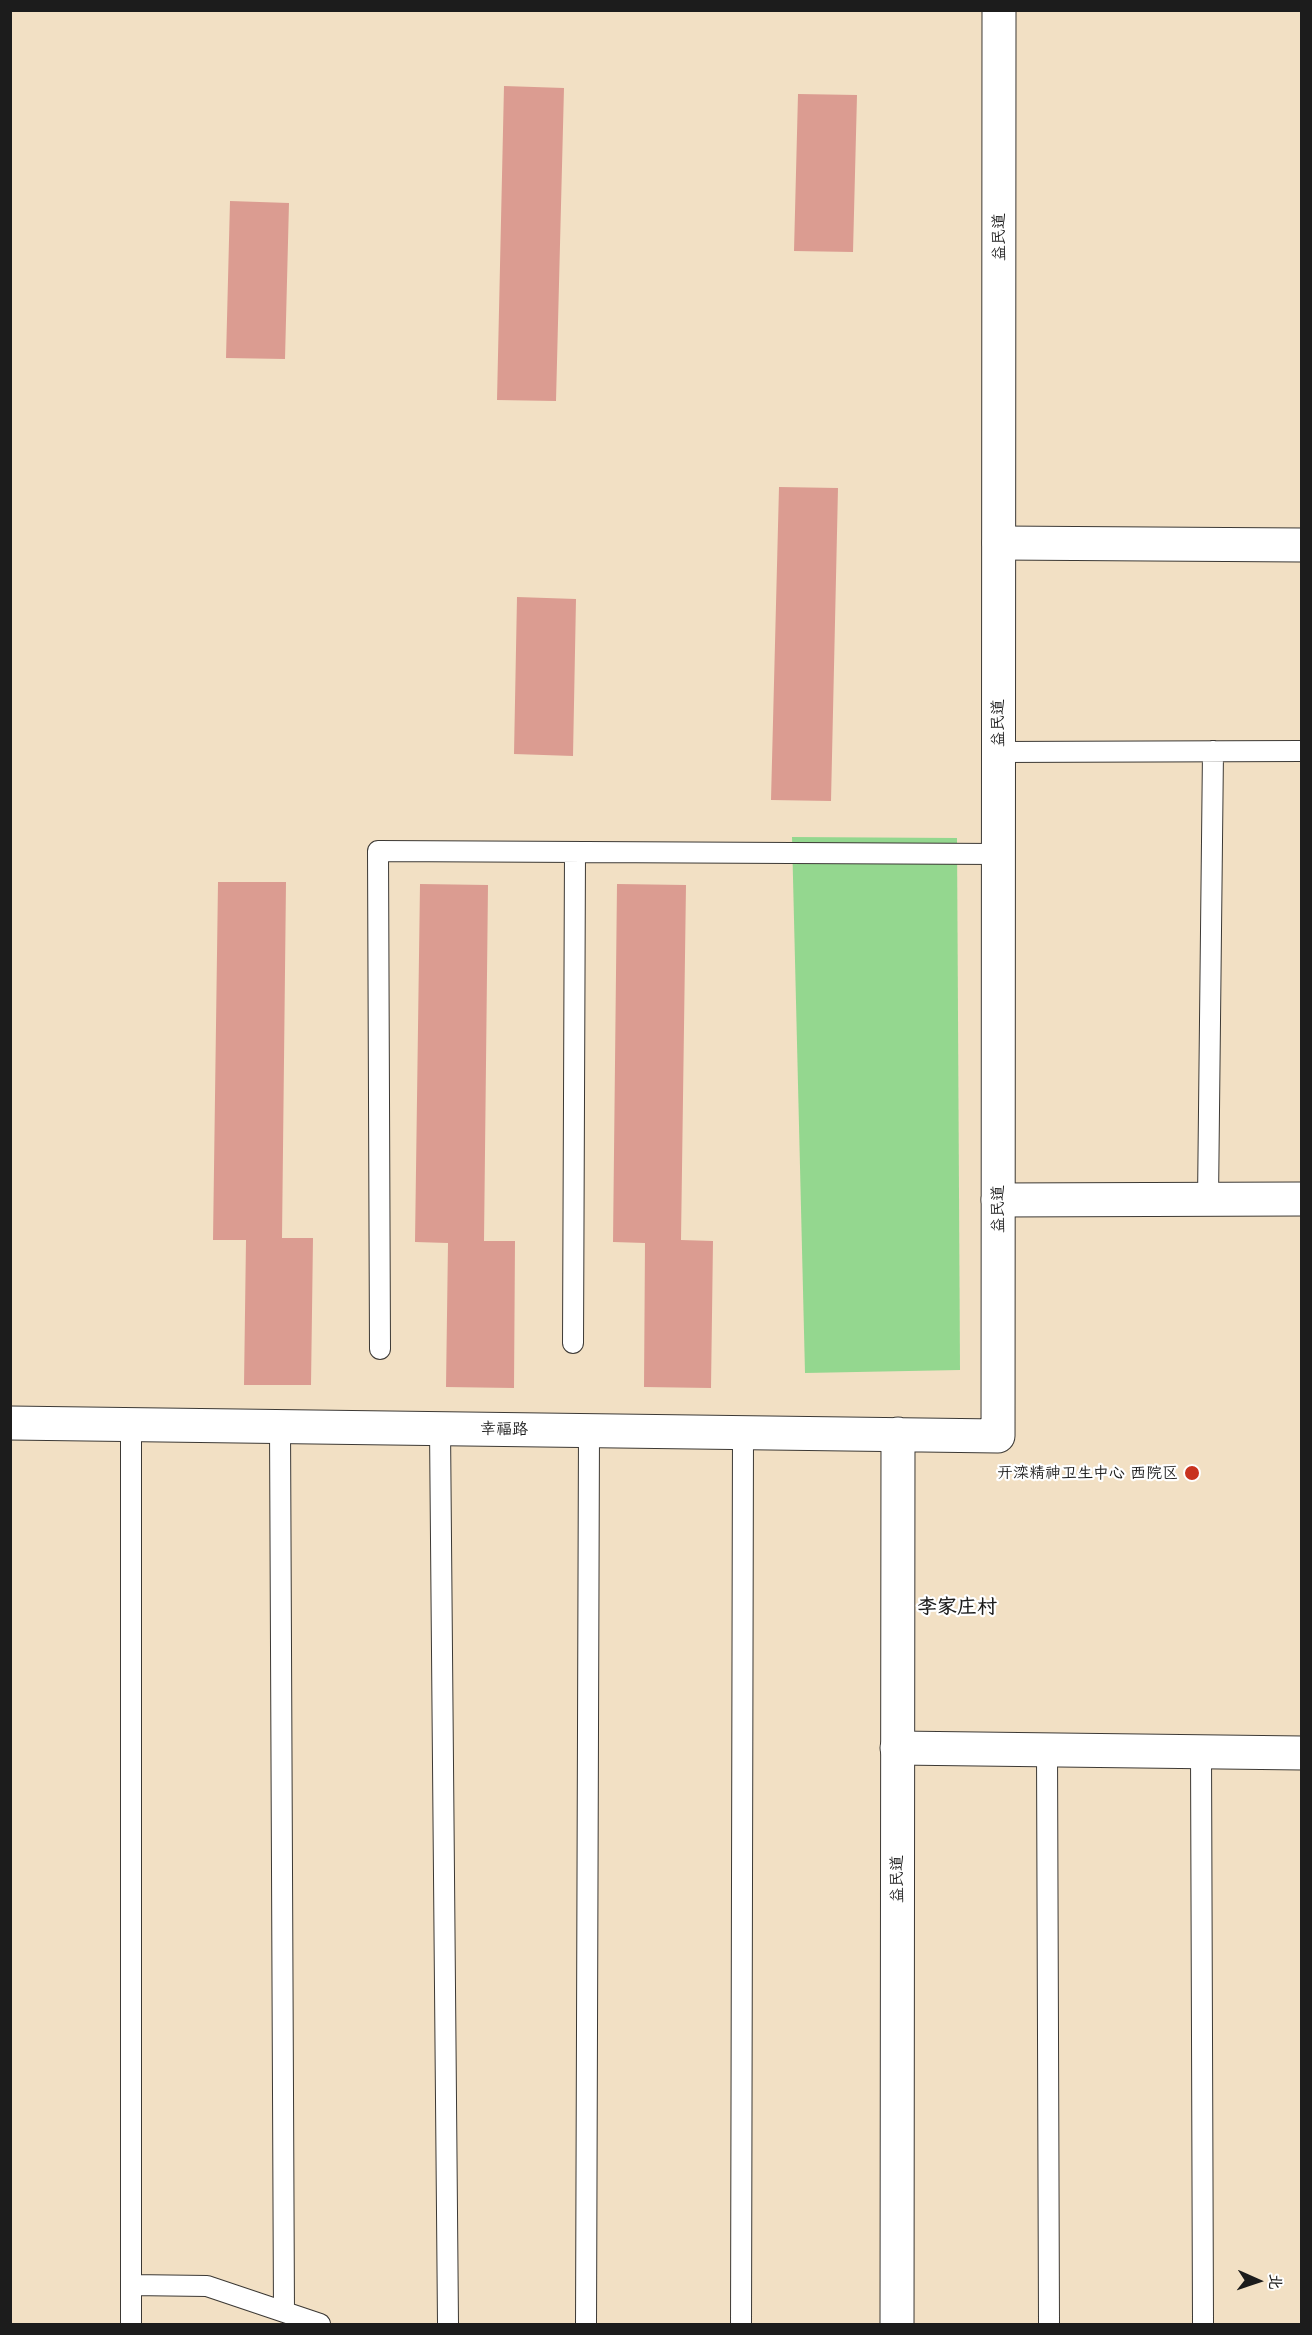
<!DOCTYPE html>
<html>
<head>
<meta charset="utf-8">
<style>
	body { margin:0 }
	#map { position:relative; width:1312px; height:2335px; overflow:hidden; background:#f2e0c4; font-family:Mali,"LXGW WenKai TC",sans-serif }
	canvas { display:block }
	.frame { position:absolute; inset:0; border:12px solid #1c1c1c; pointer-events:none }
	.north { position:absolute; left:1228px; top:2251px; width:60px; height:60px; -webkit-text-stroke:4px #fff; paint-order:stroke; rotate:93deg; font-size:16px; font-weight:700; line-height:24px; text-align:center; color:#1c1c1c }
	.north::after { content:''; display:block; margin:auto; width:21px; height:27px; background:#1c1c1c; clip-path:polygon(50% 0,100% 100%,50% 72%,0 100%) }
</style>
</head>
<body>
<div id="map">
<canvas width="1312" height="2335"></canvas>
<div class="frame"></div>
<div class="north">北</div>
</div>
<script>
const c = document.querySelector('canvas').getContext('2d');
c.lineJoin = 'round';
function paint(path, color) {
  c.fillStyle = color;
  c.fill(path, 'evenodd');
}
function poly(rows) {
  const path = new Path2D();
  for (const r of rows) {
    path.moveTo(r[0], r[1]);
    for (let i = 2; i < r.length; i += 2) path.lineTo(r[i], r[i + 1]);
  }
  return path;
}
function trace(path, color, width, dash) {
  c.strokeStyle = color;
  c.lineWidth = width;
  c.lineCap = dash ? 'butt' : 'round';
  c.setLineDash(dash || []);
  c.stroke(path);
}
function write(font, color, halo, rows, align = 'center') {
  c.font = font + ' Mali,"LXGW WenKai TC",sans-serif';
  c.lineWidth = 4.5;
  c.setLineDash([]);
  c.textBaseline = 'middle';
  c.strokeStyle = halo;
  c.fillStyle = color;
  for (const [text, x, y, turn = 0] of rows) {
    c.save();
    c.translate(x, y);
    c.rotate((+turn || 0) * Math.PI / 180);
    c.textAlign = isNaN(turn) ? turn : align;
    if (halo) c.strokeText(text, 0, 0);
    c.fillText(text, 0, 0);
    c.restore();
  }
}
paint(poly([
	[792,837,957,838,960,1370,805,1373]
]), '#94d78f');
paint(poly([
	[504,86,564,88,556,401,497,400],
	[798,94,857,95,853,252,794,251],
	[230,201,289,203,285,359,226,358],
	[779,487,838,488,831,801,771,800],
	[517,597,576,599,573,756,514,754],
	[218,882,286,882,282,1238,313,1238,311,1385,244,1385,246,1240,213,1240],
	[420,884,488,885,484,1241,515,1241,514,1388,446,1387,448,1243,415,1242],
	[617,884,686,885,681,1240,713,1241,711,1388,644,1387,645,1243,613,1242]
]), '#db9c91');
const service = poly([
	[998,752,1302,751],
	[1208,1200,1213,751],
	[573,1343,575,852],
	[380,1349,378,851,998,854],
	[131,1424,131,2324],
	[280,1426,284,2312],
	[440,1428,448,2324],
	[1047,1750,1049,2324],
	[1201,1752,1203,2324],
	[131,2285,207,2286,320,2324],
	[586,2324,589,1430],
	[741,2324,743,1432]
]);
const minor = poly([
	[999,543,1302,545],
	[998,1200,1302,1199],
	[897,1748,1302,1753]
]);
const tertiary = poly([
	[10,1423,998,1436,999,10],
	[897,2324,898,1434]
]);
trace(service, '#3c3935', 22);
trace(minor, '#3c3935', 35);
trace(tertiary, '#3c3935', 35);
trace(service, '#fff', 20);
trace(minor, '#fff', 33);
trace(tertiary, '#fff', 33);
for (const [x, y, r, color] of [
	[1192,1473,8,"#c8321e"]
]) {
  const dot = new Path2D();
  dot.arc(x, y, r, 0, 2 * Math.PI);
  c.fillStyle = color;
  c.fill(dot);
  trace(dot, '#fff', 2);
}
write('16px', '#1c1c1c', '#fff', [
	["益民道",999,237,-90],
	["益民道",998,723,-90],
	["益民道",998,1209,-90],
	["幸福路",504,1429,1],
	["益民道",897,1879,-90]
]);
write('16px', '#1c1c1c', '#fff', [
	["开滦精神卫生中心 西院区",1178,1473]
], 'right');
write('bold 20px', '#1c1c1c', '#fff', [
	["李家庄村",957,1607]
]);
</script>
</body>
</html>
